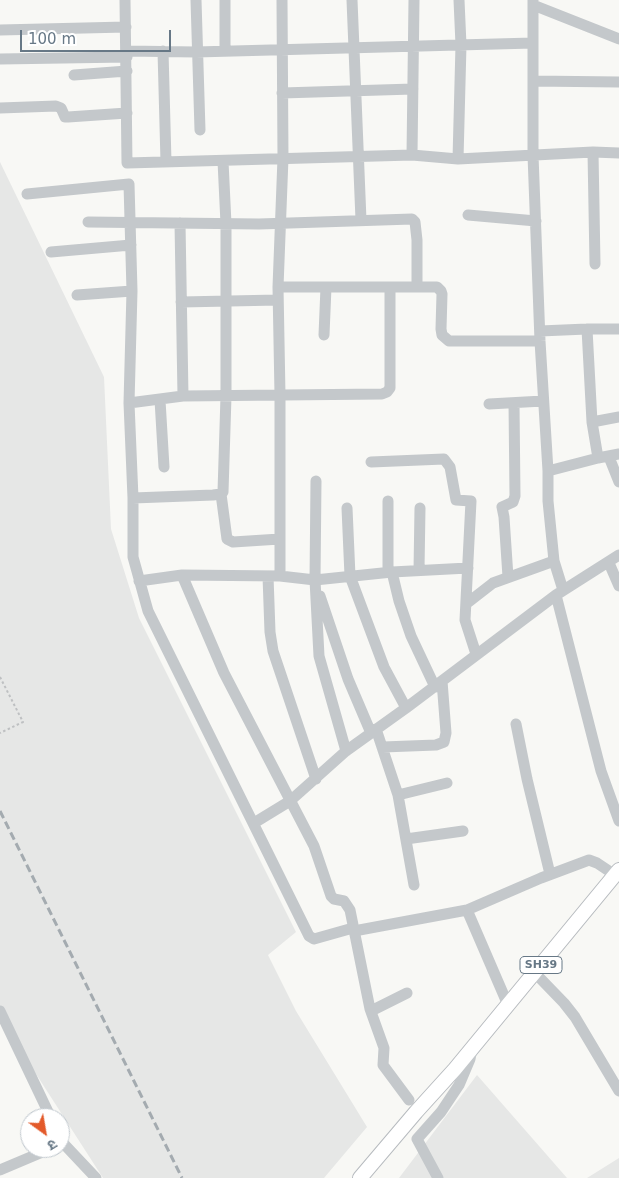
<!DOCTYPE html>
<html>
<head>
<meta charset="utf-8">
<style>
	body { margin:0 }
	#map { position:relative; width:619px; height:1178px; overflow:hidden; background:#f8f8f5; font-family:"DejaVu Sans","Noto Sans Devanagari",sans-serif }
	canvas { display:block }
	.north { position:absolute; left:20px; top:1108px; width:50px; height:50px; box-sizing:border-box; background:#fff; border:1px solid #c2c9cf; border-radius:50%; rotate:148deg; font-size:14px; font-weight:700; line-height:20px; text-align:center; color:#677886 }
	.north::after { content:''; display:block; margin:auto; width:18px; height:22px; background:#e35a2a; clip-path:polygon(50% 0,100% 100%,50% 72%,0 100%) }
	.scale { position:absolute; left:20px; top:30px; width:151px; height:22px; box-sizing:border-box; border:2px solid #677886; border-top:0; padding-left:6px; font-size:15px; line-height:18px; white-space:nowrap; color:#677886; -webkit-text-stroke:4px #fff; paint-order:stroke }
</style>
</head>
<body>
<div id="map">
<canvas width="619" height="1178"></canvas>
<div class="north">उ</div>
<div class="scale">100 m</div>
</div>
<script>
const c = document.querySelector('canvas').getContext('2d');
c.lineJoin = 'round';
function paint(path, color) {
  c.fillStyle = color;
  c.fill(path, 'evenodd');
}
function poly(rows) {
  const path = new Path2D();
  for (const r of rows) {
    path.moveTo(r[0], r[1]);
    for (let i = 2; i < r.length; i += 2) path.lineTo(r[i], r[i + 1]);
  }
  return path;
}
function trace(path, color, width, dash) {
  c.strokeStyle = color;
  c.lineWidth = width;
  c.lineCap = dash ? 'butt' : 'round';
  c.setLineDash(dash || []);
  c.stroke(path);
}
function write(font, color, halo, rows, align = 'center') {
  c.font = font + ' "DejaVu Sans",sans-serif';
  c.lineWidth = 5;
  c.setLineDash([]);
  c.textBaseline = 'middle';
  c.strokeStyle = halo;
  c.fillStyle = color;
  for (const [text, x, y, turn = 0] of rows) {
    c.save();
    c.translate(x, y);
    c.rotate((+turn || 0) * Math.PI / 180);
    c.textAlign = isNaN(turn) ? turn : align;
    if (halo) c.strokeText(text, 0, 0);
    c.fillText(text, 0, 0);
    c.restore();
  }
}
paint(poly([
	[0,162,104,377,111,529,139,618,296,932,268,955,296,1011,367,1127,324,1178,103,1178,0,1018],
	[477,1075,567,1178,399,1178],
	[619,1158,619,1178,587,1178]
]), '#e6e7e6');
const major = poly([
	[360,1178,416,1112,455,1069,619,870]
]);
trace(major, '#b7bbbf', 16);
trace(poly([
	[0,677,23,722,0,733]
]), '#bec0c2', 2, [2.5, 2.5]);
trace(poly([
	[125,0,127,163,412,155,458,159,593,152,619,153],
	[196,0,200,130],
	[352,0,361,220],
	[533,0,533,81],
	[533,5,619,39],
	[0,30,126,27],
	[127,51,196,52,533,43],
	[163,51,166,162],
	[225,51,225,0],
	[0,59,127,57],
	[74,75,127,71],
	[282,93,413,89],
	[0,108,56,106,61,108,65,117,68,117,127,113],
	[593,152,595,264],
	[412,155,414,0],
	[458,159,461,45,459,0],
	[27,194,129,184,132,291,129,403,133,498,133,557,148,611,309,936,314,939,353,928],
	[468,215,536,221],
	[88,222,259,224,412,219,415,222,417,240,417,287],
	[180,223,183,396],
	[51,252,131,245],
	[278,287,437,287,441,291,442,294,441,329,442,335,449,341,540,341],
	[77,295,132,291],
	[181,302,278,300],
	[587,329,592,422],
	[540,331,587,329,619,329],
	[324,335,326,287],
	[160,400,164,467],
	[129,403,183,396,382,394,387,392,390,388,390,287],
	[489,404,543,401],
	[619,417,592,422,598,458,619,454],
	[609,457,619,482],
	[371,462,444,459,450,467,456,500,471,501,465,620,476,654],
	[548,471,598,458],
	[316,481,315,580,319,656,346,751],
	[221,494,227,539,233,542,280,539],
	[133,498,213,495,221,494,223,492,226,396,226,224,223,161],
	[347,508,350,576,384,667,406,708],
	[609,563,619,586],
	[419,570,420,508],
	[388,572,388,501],
	[392,572,399,601,411,636,435,687],
	[182,575,224,673,314,846,331,896,334,899,344,901,350,910,370,1009,384,1048,383,1065,409,1100],
	[268,576,270,632,273,651,316,779],
	[280,576,280,395,278,287,283,158,282,0],
	[508,577,504,517,502,507,513,502,515,496,514,403],
	[139,581,182,575,280,576,315,580,392,572,468,568],
	[563,590,554,561,548,501,548,471,540,341,533,155,533,81,619,82],
	[556,595,601,771,619,821],
	[320,596,348,679,371,733],
	[466,604,493,583,554,561],
	[516,724,527,779,550,874],
	[376,729,398,795,447,783],
	[383,747,436,745,444,742,446,733,442,681],
	[398,795,414,885],
	[254,823,290,801,346,751,406,708,556,595,619,555],
	[406,839,463,831],
	[467,910,541,878,589,860,597,863,615,875],
	[354,931,467,910,508,1005],
	[535,973,564,1003,575,1017,619,1091],
	[0,1011,51,1118],
	[371,1011,407,993],
	[60,1136,63,1143,96,1178],
	[0,1170,52,1148],
	[438,1178,417,1139,441,1112,459,1085,470,1059,472,1049]
]), '#c4c8cb', 11);
trace(major, '#fff', 14);
trace(poly([
	[0,811,182,1178]
]), '#a4abb0', 3, [8, 4]);
for (const [x, y, w] of [
	[541,965,42]
]) {
  const box = new Path2D();
  box.roundRect(x - w / 2, y - 8.5, w, 17, 4);
  c.fillStyle = '#fff';
  c.fill(box);
  trace(box, '#677886', 1);
}
write('bold 11px', '#677886', null, [
	["SH39",541,965]
]);
</script>
</body>
</html>
